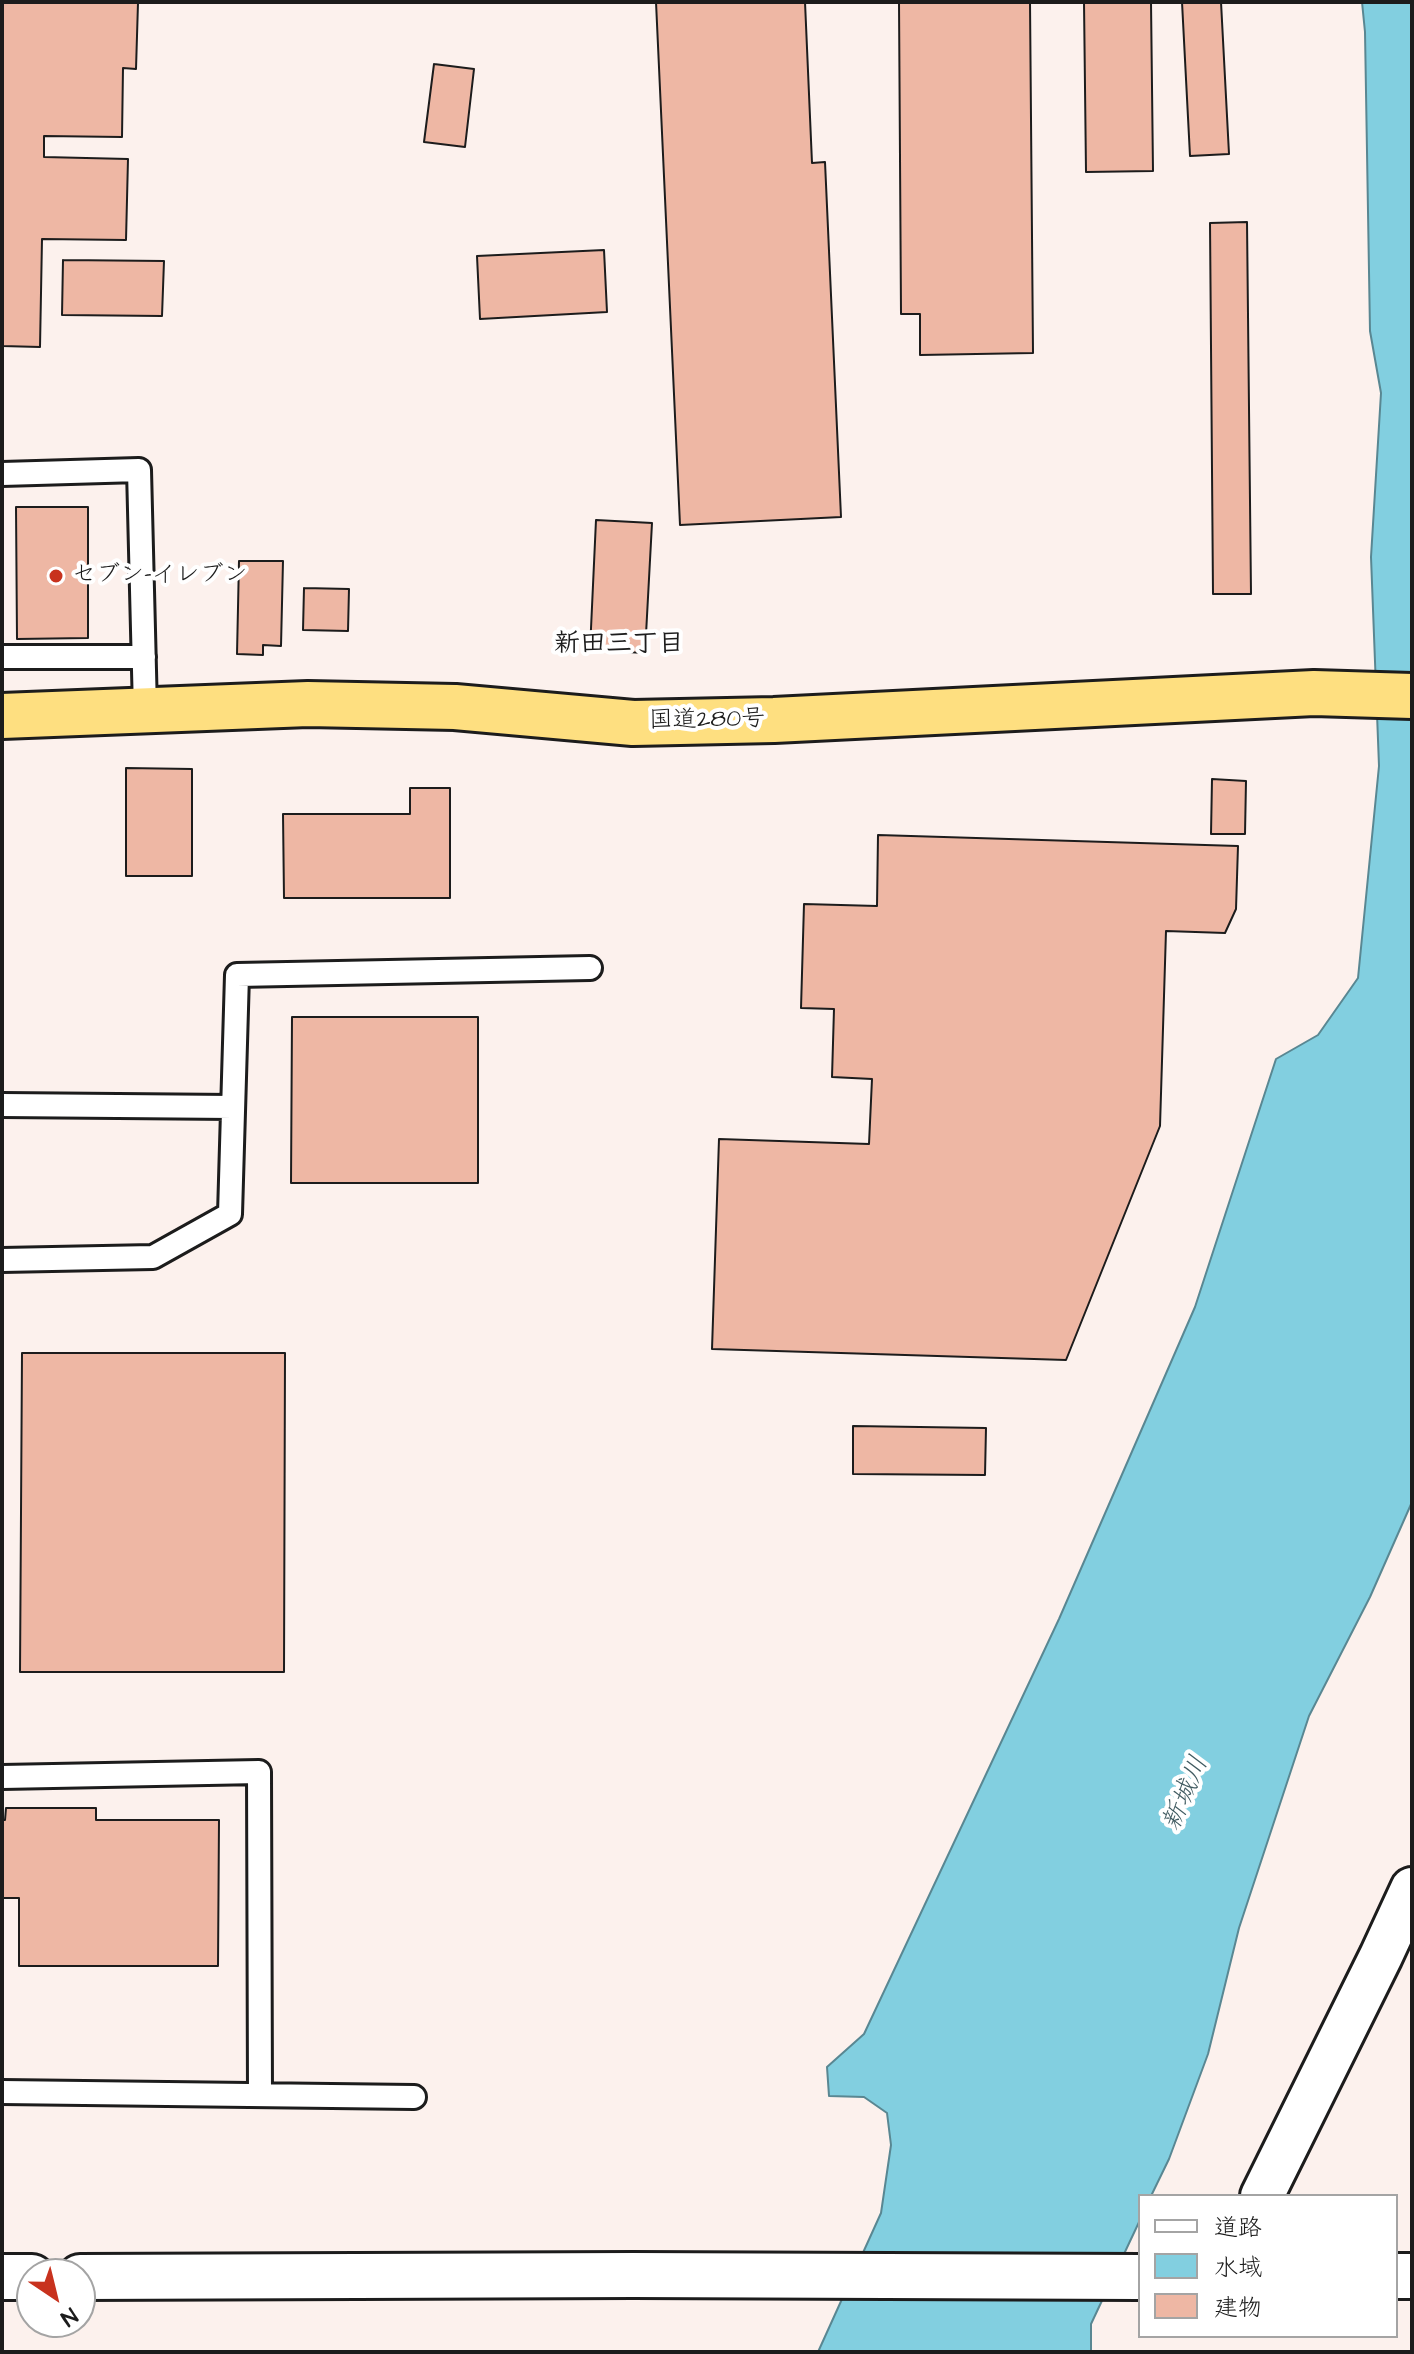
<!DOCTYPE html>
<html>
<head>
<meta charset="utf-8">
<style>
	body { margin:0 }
	#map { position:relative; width:1414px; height:2354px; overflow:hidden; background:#fcf1ed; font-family:"Architects Daughter","Klee One",sans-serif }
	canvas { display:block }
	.frame { position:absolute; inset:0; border:4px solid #1c1c1c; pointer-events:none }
	.legend { position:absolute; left:1138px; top:2194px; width:260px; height:144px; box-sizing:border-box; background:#fff; border:2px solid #a4a4a4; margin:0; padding:10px 14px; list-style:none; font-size:24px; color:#1c1c1c }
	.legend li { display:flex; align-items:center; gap:16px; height:40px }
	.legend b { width:40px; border:2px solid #a4a4a4 }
	.north { position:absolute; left:16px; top:2258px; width:80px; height:80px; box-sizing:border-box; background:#fff; border:2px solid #a4a4a4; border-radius:50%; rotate:145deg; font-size:22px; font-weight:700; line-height:32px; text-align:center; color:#1c1c1c }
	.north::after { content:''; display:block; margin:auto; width:28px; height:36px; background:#c8321e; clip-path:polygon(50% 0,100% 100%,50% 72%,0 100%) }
</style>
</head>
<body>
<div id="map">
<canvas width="1414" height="2354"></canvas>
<div class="frame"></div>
<ul class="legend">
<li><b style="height:10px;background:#fff"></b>道路</li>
<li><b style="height:22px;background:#82cfe0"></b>水域</li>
<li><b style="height:22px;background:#eeb7a4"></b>建物</li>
</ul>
<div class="north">N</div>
</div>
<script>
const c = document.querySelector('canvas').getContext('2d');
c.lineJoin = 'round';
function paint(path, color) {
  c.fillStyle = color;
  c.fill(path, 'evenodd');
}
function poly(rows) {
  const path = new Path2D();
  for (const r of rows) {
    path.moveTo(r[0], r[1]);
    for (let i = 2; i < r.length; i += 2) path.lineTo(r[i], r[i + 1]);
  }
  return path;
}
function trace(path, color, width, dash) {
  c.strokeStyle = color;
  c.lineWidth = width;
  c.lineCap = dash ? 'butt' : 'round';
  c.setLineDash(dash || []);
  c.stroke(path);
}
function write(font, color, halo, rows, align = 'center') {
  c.font = font + ' "Architects Daughter","Klee One",sans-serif';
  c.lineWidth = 8;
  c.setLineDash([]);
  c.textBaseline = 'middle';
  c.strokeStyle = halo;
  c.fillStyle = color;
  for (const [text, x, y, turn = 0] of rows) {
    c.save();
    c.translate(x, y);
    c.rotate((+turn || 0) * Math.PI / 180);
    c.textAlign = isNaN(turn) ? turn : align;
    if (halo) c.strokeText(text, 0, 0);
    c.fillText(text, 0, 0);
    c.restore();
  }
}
const water = poly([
	[1362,2,1412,2,1412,1502,1370,1597,1309,1716,1239,1928,1208,2054,1169,2159,1151,2196,1140,2196,1140,2220,1091,2324,1091,2352,818,2352,881,2213,891,2145,887,2113,864,2097,829,2096,827,2067,864,2034,1059,1619,1195,1307,1276,1059,1318,1035,1358,978,1379,766,1371,557,1381,393,1370,331,1365,32,1362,2]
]);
paint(water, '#82cfe0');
trace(water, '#598792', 2);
const building = poly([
	[2,2,138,3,136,69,123,68,122,137,44,136,44,157,128,159,126,240,42,239,40,347,2,346,2,2],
	[656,2,805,2,812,163,825,162,841,517,680,525,656,2],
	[899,2,1030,2,1033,353,920,355,920,314,901,314,899,2],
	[1084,2,1151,2,1153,171,1086,172,1084,2],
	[1182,2,1221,2,1229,154,1190,156,1182,2],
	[434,64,474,69,465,147,424,142,434,64],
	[1247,222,1251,594,1213,594,1210,223,1247,222],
	[604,250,607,312,480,319,477,256,604,250],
	[63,260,164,261,162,316,62,315,63,260],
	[16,507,88,507,88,638,17,639,16,507],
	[596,520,652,523,645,653,590,650,596,520],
	[239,561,283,561,281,646,263,645,263,655,237,654,239,561],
	[304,588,349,589,348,631,303,630,304,588],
	[126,768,192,769,192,876,126,876,126,768],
	[1212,779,1246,781,1245,834,1211,834,1212,779],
	[410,788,450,788,450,898,284,898,283,814,410,814,410,788],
	[878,835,1238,846,1236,909,1225,933,1166,931,1160,1126,1066,1360,712,1349,719,1139,869,1144,872,1079,832,1077,834,1009,801,1008,804,904,877,906,878,835],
	[292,1017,478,1017,478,1183,291,1183,292,1017],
	[22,1353,285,1353,284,1672,20,1672,22,1353],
	[853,1426,986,1428,985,1475,853,1474,853,1426],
	[6,1808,96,1808,96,1820,219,1820,218,1966,19,1966,19,1898,2,1898,2,1820,5,1820,6,1808]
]);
paint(building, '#eeb7a4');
trace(building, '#1c1c1c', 2);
const lane = poly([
	[2,474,139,470,145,710],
	[2,657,144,657],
	[2,1105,233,1107],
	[2,1260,153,1257,230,1214,237,975,590,968],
	[2,1777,259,1772,260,2095],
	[2,2092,414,2097]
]);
const street = poly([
	[1262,2196,1381,1956,1412,1889]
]);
const secondary = poly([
	[1396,2276,1412,2276],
	[2,2277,32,2277],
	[80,2277,633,2275,1140,2277]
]);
const highway = poly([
	[2,716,308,704,455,707,633,723,774,720,1314,693,1412,696]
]);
trace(lane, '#1c1c1c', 28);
trace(street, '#1c1c1c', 48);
trace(secondary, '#1c1c1c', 50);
trace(highway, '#1c1c1c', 50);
trace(lane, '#fff', 22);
trace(street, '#fff', 42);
trace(secondary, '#fff', 44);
trace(highway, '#fedf80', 44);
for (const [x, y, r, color] of [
	[56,576,8,"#c8321e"]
]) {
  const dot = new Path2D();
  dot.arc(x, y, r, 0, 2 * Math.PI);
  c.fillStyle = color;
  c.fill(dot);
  trace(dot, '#fff', 3);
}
write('24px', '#1c1c1c', '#fff', [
	["セブン-イレブン",72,576]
], 'left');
write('24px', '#1c1c1c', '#fff', [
	["国道280号",707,721,-1]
]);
write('bold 26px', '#1c1c1c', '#fff', [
	["新田三丁目",619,646]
]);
write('italic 26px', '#405b61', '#fff', [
	["新城川",1187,1794,-67]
]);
</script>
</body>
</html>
